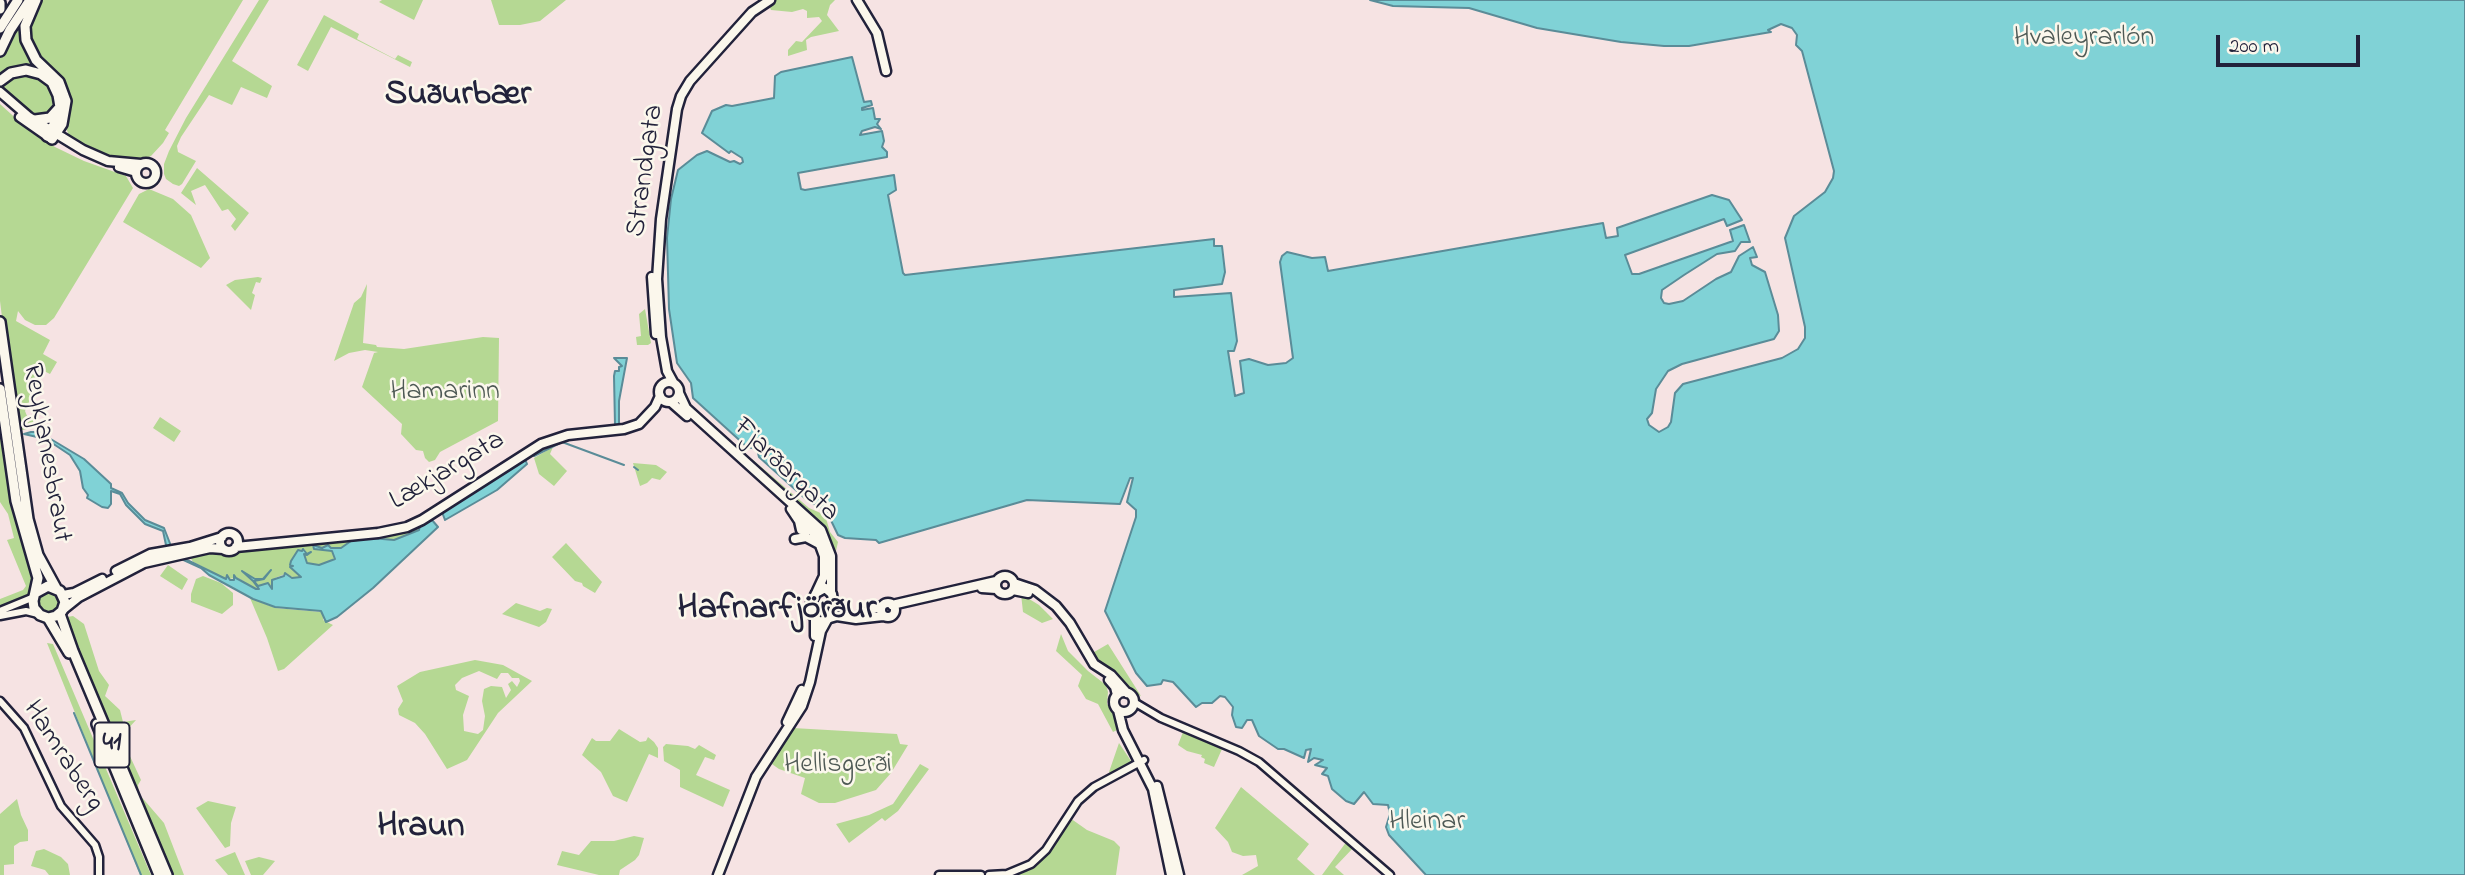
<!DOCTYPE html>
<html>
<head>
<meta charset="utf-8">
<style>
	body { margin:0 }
	#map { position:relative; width:2465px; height:875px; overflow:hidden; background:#f6e3e3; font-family:"Indie Flower",sans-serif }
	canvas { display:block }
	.scale { position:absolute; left:2216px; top:35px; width:144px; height:32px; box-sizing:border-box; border:4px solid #22223b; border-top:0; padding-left:9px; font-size:21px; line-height:24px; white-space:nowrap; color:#22223b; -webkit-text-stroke:5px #fbf7ec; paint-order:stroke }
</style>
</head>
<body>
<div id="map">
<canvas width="2465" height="875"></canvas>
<div class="scale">200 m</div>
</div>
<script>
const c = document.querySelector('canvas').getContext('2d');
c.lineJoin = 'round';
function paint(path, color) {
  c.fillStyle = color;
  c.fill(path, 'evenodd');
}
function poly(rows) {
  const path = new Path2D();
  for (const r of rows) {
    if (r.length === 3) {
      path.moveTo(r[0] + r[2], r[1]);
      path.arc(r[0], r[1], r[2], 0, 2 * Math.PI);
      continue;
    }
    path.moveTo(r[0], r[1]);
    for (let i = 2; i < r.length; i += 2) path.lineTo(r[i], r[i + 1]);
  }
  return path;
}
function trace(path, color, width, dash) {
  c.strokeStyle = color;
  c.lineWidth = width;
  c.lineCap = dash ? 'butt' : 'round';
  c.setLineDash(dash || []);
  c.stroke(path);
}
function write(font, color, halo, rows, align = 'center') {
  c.font = font + ' "Indie Flower",sans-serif';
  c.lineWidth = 5;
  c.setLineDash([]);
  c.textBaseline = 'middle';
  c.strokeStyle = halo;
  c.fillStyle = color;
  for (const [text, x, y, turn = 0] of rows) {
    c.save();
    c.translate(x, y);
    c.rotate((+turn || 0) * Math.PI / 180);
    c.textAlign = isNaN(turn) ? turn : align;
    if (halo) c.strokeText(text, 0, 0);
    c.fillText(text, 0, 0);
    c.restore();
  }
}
paint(poly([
	[32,0,24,44,31,58,42,71,20,66,10,68,0,76,0,58,4,47],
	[39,0,243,0,165,130,169,133,163,143,151,156,139,161,117,159,69,137,48,65,44,58,32,51,27,34,28,24],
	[259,0,269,0,232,61,272,86,267,98,241,87,232,105,209,95,181,137,177,146,178,152,196,161,182,184,179,186,173,184,166,179,164,174,164,164,169,151,186,118],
	[382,0,423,0,414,20,379,2],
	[491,0,566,0,540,21,520,25,499,25],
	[775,0,835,0,830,5,827,15,839,31,811,37,806,40,807,50,788,56,788,50,796,41,802,42,822,21,819,17,807,18,807,11,803,9,792,12,771,10,769,5],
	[324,15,359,34,357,39,395,59,398,55,412,62,410,67,331,27,308,71,297,65],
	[19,72,38,74,51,87,54,98,51,113,36,119,0,86,7,79],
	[0,104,32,133,55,147,84,161,126,176,133,188,54,318,46,325,35,325,25,320,18,311,16,321,50,340,43,354,57,362,50,374,40,369,31,386,29,402,25,411,27,416,34,420,32,425,34,428,16,431,0,301],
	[197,168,249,213,235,231,231,226,236,219,228,209,222,211,205,185,191,191,196,205,181,193],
	[149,189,173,199,191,215,210,258,201,268,123,222,139,194],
	[258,277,262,278,260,283,256,282,252,293,255,295,251,310,226,285,235,280],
	[367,284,363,343,376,345,377,347,404,349,483,337,499,338,498,421,440,452,435,460,429,462,425,458,423,451,416,450,401,434,402,424,362,387,374,353,378,352,365,350,349,353,334,361,354,303,361,297],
	[645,309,651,343,648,345,637,345,636,337,641,336,639,314],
	[0,404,13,512,33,583,31,593,27,598,0,609,0,599,23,590,26,586,7,540,14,538,8,514,0,502],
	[160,417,181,431,174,442,153,428],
	[553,447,550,454,567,471,554,486,539,474,534,458],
	[752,459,809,508,825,515,830,532,838,542,836,551,833,552,820,524,750,461],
	[633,463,656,465,667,472,660,480,652,478,647,483,640,486],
	[420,526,419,530,394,540,371,538,351,541,341,548,332,548,328,545,322,548,313,545,315,549,332,551,336,557,334,560,320,565,307,563,304,555,306,554,306,552,304,549,299,550,291,561,290,565,293,566,290,567,301,577,295,578,285,574,275,578,272,589,267,584,258,586,259,590,256,589,238,578,226,579,193,562,190,557,215,550,228,555,270,547,395,534],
	[566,543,602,582,595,593,583,586,582,583,575,581,552,557],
	[168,565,188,579,182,590,160,576],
	[203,576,221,583,233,593,233,605,222,614,191,602,191,594,196,579],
	[49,602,11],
	[1021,594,1039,605,1053,619,1042,623,1023,612],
	[250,598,276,608,321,612,324,615,323,620,333,625,284,669,278,671,267,638],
	[516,603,540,611,547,608,552,609,546,622,539,627,502,614],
	[73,616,84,624,99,671,109,685,105,696,120,710,123,722,136,720,125,732,122,739,141,780,138,785,139,794,164,823,184,875,170,875,94,694,66,620,67,617],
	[1061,634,1068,651,1088,671,1106,685,1108,692,1107,704,1114,713,1117,730,1113,732,1098,704,1086,699,1078,686,1082,675,1056,651],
	[47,643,53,644,151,875,140,875],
	[1108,644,1141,696,1133,693,1089,655],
	[475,660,503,665,532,681,498,713,467,760,447,769,425,734,415,723,399,715,398,709,403,701,397,686,420,672],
	[479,671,497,679,501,673,508,673,512,678,519,678,520,681,517,687,512,681,508,684,511,690,506,698,502,687,491,686,484,689,482,701,485,716,483,730,478,734,464,731,463,715,469,696,456,690,455,685,462,678],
	[793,728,897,734,900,744,908,745,891,773,876,790,835,803,819,803,801,794,805,778,779,769,769,762],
	[619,729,640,742,646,741,648,737,654,742,658,748,658,758,649,754,627,802,613,796,601,772,582,755,592,738,596,741,610,741],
	[1183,732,1222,749,1214,767,1204,763,1205,759,1201,757,1202,755,1187,751,1178,745],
	[1119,743,1133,764,1111,775,1109,772],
	[666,744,688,746,695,749,699,745,716,755,714,760,705,757,696,775,730,790,723,807,680,787,680,770,664,761,663,747],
	[920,764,929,769,898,811,885,821,882,818,849,843,836,824,869,815,893,804],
	[1241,787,1309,844,1297,859,1315,875,1242,875,1258,866,1256,855,1243,856,1232,852,1228,842,1215,828],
	[17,799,21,815,28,830,28,841,20,842,14,846,14,864,4,865,4,875,0,875,0,814],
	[208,801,236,807,231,823,230,846,225,848,196,808],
	[1070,818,1087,830,1114,841,1120,847,1116,875,1012,875,1041,859,1055,843],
	[634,836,644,838,639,855,635,860,620,870,619,875,599,875,557,865,562,851,579,855,591,841,614,841],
	[1347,841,1354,847,1335,867,1344,875,1322,875],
	[44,849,61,857,68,864,70,875,49,875,45,870,31,866,36,851],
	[235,852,245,875,228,875,215,860],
	[259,857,275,861,263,875,251,875,245,861]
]), '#b5d893');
const water = poly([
	[1370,0,2465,0,2465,875,1426,875,1389,835,1386,827,1390,814,1388,805,1373,804,1364,792,1354,804,1346,801,1332,789,1328,776,1322,774,1327,768,1315,765,1323,760,1314,758,1308,762,1311,749,1306,750,1304,758,1284,749,1278,749,1259,736,1252,720,1247,720,1242,728,1236,727,1232,715,1233,707,1225,697,1220,696,1212,703,1202,703,1196,707,1173,682,1163,680,1161,684,1147,686,1136,673,1105,611,1136,517,1136,510,1127,502,1133,478,1130,478,1120,504,1027,500,879,543,876,540,845,538,838,535,826,510,808,501,759,457,757,449,747,447,693,398,691,383,677,363,669,309,667,238,671,199,678,170,697,155,707,151,730,162,734,161,740,164,743,162,742,158,731,151,729,153,702,133,712,111,726,105,732,106,774,98,775,76,781,72,852,57,864,102,871,101,872,105,862,108,862,110,873,108,875,119,880,119,877,124,881,129,875,127,862,131,860,135,882,131,884,141,882,147,887,152,887,157,798,173,801,189,805,190,894,175,896,190,888,195,903,273,905,275,1214,239,1214,246,1222,246,1225,272,1222,284,1174,290,1174,297,1231,293,1237,341,1234,351,1228,351,1235,396,1244,393,1240,361,1249,359,1268,365,1286,363,1293,358,1280,262,1282,256,1287,252,1312,258,1325,257,1328,271,1603,223,1606,238,1618,236,1617,228,1712,195,1729,200,1742,220,1727,226,1724,219,1625,255,1632,274,1639,274,1733,241,1730,230,1744,225,1750,242,1741,242,1735,251,1717,254,1684,275,1662,290,1661,298,1664,303,1669,304,1683,301,1716,279,1731,272,1739,256,1753,247,1757,257,1750,258,1752,265,1765,272,1778,315,1779,331,1774,339,1682,364,1668,371,1656,389,1652,413,1647,419,1649,425,1659,432,1668,427,1671,422,1675,393,1683,384,1782,358,1798,349,1805,338,1805,327,1785,238,1794,216,1825,192,1833,178,1834,171,1802,51,1796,45,1797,35,1792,28,1781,24,1768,30,1771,32,1689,46,1664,46,1621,42,1537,28,1469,8,1393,6,1370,0],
	[614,358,627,358,619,401,619,424,615,425,614,376,615,371,619,371,619,367,622,366,614,358],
	[31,432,39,432,84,459,111,484,111,488,122,493,128,503,145,520,164,528,171,546,183,558,226,579,227,575,230,580,234,580,234,575,236,578,256,589,259,589,253,581,242,571,255,579,263,579,271,570,264,579,254,581,258,586,268,583,272,589,272,580,284,576,285,573,292,578,301,577,290,567,293,566,290,565,291,561,298,550,302,551,303,549,307,554,311,552,307,555,304,554,307,563,319,565,335,559,332,551,314,549,313,545,322,548,328,545,331,548,341,548,351,541,371,538,394,540,419,530,420,526,432,520,438,527,373,588,337,617,326,622,321,611,275,607,253,599,209,575,201,568,177,557,166,545,163,531,145,524,126,505,120,494,111,491,111,504,108,508,102,507,87,498,88,495,83,488,80,471,70,455,52,443,48,444,50,440,24,434,31,432],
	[522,459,525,459,527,464,497,490,445,520,442,512,522,459]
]);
paint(water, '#80d2d6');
trace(water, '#5a8c98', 2);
trace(poly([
	[534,456,562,442,624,465],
	[634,467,638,470],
	[74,713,141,875]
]), '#5a8c98', 2);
const minor = poly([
	[0,611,34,597],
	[0,616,26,611,38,614],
	[0,701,24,728,61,806,95,845,99,857,99,875],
	[1134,702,1161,718,1239,751,1259,762,1390,875],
	[939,875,981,875],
	[989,875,1007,874,1031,864,1046,850,1078,801,1094,787,1144,760]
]);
const major = poly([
	[857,0,877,33,886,71],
	[0,92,29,117,83,150,108,161,141,164],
	[20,117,50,138],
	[146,173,10],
	[119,167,136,172],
	[652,277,656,334],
	[669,392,10],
	[673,382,667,371,661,337,657,279,661,219,677,109,681,96,690,81,752,12,770,0],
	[679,393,686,408,821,530,831,556,831,593],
	[671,402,687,416],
	[791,509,799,521,801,530,813,530],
	[804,520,817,537,824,556,824,576,817,591],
	[229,542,9],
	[795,539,806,537,821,545],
	[236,547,378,533,407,527,422,520,541,444,568,435,624,429,639,424,655,407,660,396],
	[116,571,150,554,190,547,222,537],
	[1005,585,9],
	[1014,583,1035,590,1056,606,1070,623,1094,664,1111,675,1127,693],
	[825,588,832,594,834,608,830,618,820,622,813,616,811,603,816,593,825,588],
	[982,588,996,589],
	[1013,590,1028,593],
	[63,595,74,593,102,579],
	[888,610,7],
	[892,605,996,581],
	[64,609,79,597,144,563,210,548,223,549],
	[862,613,882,606],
	[830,618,837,616,856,619,883,616],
	[815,636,815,618],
	[1109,680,1115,687,1117,695],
	[1124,702,10],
	[1118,710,1123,730,1153,789,1171,875],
	[787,722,802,690],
	[1157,786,1179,875],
	[718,875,756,777,802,706,810,682,821,631,827,620]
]);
const highway = poly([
	[36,0,25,26,26,40,36,60,59,82,66,101,62,124,52,139],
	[0,3,0,9],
	[0,28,18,0],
	[0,51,10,30,30,0],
	[0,81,11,73,26,70,41,74,52,82,58,95,60,107,57,120,47,136],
	[35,120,50,118,59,108],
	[0,322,28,519,38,555,56,588],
	[0,389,16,501,38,578,33,601,34,608,40,615,48,618,56,616,62,611,65,602,60,591,48,586,37,592],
	[60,614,73,651,167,875],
	[48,618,69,653],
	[97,724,159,875]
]);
trace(minor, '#22223b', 11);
trace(major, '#22223b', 13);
trace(highway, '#22223b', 14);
trace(minor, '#fbf7ec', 6);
trace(major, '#fbf7ec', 8);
trace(highway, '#fbf7ec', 9);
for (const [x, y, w] of [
	[112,745,35]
]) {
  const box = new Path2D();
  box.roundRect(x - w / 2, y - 22.5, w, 45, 5);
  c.fillStyle = '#fbf7ec';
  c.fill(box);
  trace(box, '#22223b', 2);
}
write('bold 26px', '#22223b', null, [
	["41",112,745]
]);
write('28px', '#4e5955', '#fbf7ec', [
	["Hvaleyrarlón",2084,39],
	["Hamarinn",445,393],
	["Hellisgerði",838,766],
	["Hleinar",1427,823]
]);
write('28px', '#22223b', '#fbf7ec', [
	["Strandgata",647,171,-82],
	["Reykjanesbraut",45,453,80],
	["Fjarðargata",785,471,44],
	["Lækjargata",448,472,-31],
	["Hamraberg",62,757,57]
]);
write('bold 35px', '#22223b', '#fbf7ec', [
	["Suðurbær",458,97],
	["Hafnarfjörður",777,611],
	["Hraun",421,829]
]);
</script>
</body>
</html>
